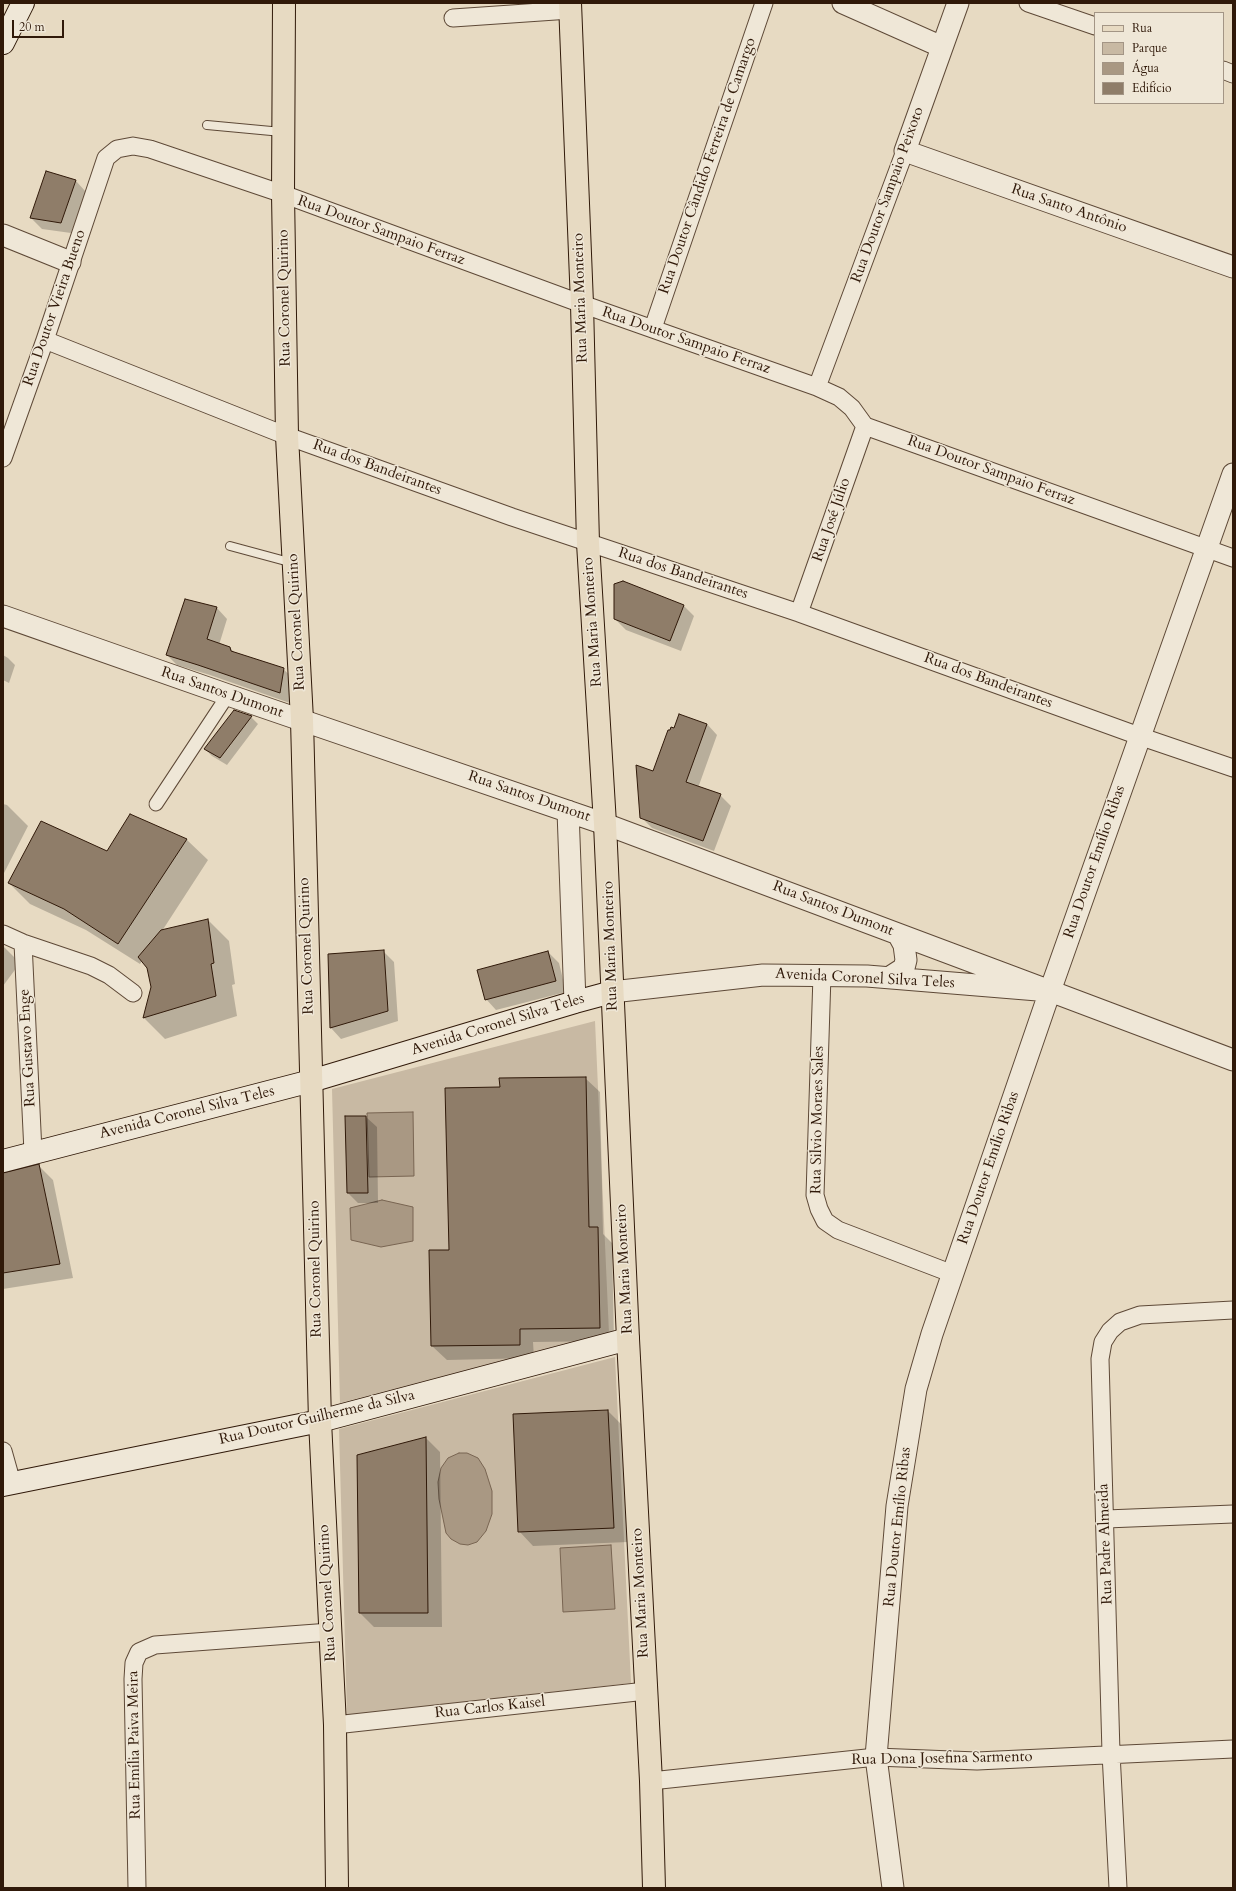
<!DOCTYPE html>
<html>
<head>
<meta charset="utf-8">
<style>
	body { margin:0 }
	#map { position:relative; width:1236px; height:1891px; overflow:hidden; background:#e7dac2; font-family:Cardo,serif }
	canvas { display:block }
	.frame { position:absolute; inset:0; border:4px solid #301909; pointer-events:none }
	.legend { position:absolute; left:1094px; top:12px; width:130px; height:92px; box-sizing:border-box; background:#efe7d7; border:1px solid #a39585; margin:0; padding:5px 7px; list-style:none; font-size:12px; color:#301909 }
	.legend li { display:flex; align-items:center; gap:8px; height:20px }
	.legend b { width:20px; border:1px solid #a39585 }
	.scale { position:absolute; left:12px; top:20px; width:52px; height:18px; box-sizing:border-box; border:2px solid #301909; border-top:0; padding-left:5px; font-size:12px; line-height:14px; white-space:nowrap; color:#301909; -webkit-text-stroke:3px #efe7d7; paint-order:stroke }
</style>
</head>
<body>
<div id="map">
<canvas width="1236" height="1891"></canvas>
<div class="frame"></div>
<ul class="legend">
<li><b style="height:5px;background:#e7dac2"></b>Rua</li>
<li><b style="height:11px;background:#c8b9a3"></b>Parque</li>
<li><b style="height:11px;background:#a99883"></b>Água</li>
<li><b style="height:11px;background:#8f7d69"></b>Edifício</li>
</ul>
<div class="scale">20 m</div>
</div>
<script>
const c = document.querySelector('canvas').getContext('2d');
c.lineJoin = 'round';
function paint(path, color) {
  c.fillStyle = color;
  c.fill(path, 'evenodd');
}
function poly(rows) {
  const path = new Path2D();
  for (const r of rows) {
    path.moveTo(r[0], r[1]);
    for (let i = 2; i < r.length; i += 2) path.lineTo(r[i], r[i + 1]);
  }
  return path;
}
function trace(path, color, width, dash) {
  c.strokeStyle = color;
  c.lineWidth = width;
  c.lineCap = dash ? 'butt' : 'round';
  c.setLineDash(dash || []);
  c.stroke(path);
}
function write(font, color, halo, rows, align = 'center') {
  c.font = font + ' Cardo,serif';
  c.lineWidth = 3;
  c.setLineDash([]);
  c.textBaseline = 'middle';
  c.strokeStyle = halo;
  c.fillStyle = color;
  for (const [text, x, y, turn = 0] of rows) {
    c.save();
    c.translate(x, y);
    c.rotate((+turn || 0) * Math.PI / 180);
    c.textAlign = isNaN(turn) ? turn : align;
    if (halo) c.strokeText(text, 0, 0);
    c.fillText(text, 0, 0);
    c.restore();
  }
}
paint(poly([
	[595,1021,609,1333,340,1403,332,1089],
	[615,1357,631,1683,347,1715,339,1429]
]), '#c8b9a3');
const water = poly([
	[413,1112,414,1176,369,1177,367,1113,413,1112],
	[382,1200,413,1207,413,1241,381,1247,351,1240,350,1208,382,1200],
	[459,1453,467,1453,478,1458,485,1469,492,1491,492,1514,486,1531,477,1542,468,1545,460,1544,451,1539,446,1533,439,1499,438,1482,441,1468,448,1458,459,1453],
	[611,1545,615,1609,563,1612,560,1548,611,1545]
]);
paint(water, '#a99883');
trace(water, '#796552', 1);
paint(poly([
	[47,173,76,181,86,192,71,233,42,229,31,218],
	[186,600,217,608,227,619,219,645,230,648,235,653,283,669,294,679,290,703,210,675,177,665,167,655],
	[683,605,694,616,681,651,626,630,615,619],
	[3,655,8,658,15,665,9,683,3,680],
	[251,717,258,724,227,765,212,756,205,749],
	[707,724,717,735,698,788,720,795,731,806,714,851,652,828,641,817,654,772],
	[3,804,7,805,28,826,3,875],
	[130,815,187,840,208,860,162,931,208,920,229,941,235,984,232,985,237,1016,165,1039,144,1018,152,987,148,968,142,961,140,964,86,930,30,904,9,883,107,853],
	[3,946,20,963,3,986],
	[383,951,394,962,398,1021,341,1039,331,1028,329,955],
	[548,952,559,963,566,992,496,1010,486,999],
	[585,1078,600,1092,603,1234,612,1243,614,1341,533,1342,534,1358,447,1360,432,1346,450,1251,501,1088],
	[366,1117,377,1127,378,1203,358,1203,348,1193],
	[39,1166,53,1180,73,1278,3,1289,3,1174],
	[608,1411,622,1425,628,1542,533,1546,519,1531],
	[426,1438,440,1452,442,1627,374,1627,360,1613]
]), '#0003');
const building = poly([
	[46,171,76,180,61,223,30,218,46,171],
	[623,581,684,605,670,641,614,619,614,584,623,581],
	[185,599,217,607,207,639,230,647,231,651,284,668,280,693,198,665,166,655,185,599],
	[234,710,252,716,220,758,204,749,234,710],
	[679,714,707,724,686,782,721,794,703,841,640,818,636,765,653,771,668,730,670,730,671,727,674,728,679,714],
	[130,814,187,839,118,944,64,909,8,883,41,821,107,851,130,814],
	[208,919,214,963,211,964,216,996,143,1018,151,987,147,968,138,957,161,930,208,919],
	[384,950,388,1011,330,1028,328,954,384,950],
	[548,951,556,981,485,1000,477,970,548,951],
	[586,1077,589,1227,598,1227,600,1328,520,1329,520,1345,431,1346,429,1250,449,1250,445,1088,500,1087,499,1078,586,1077],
	[345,1116,366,1116,368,1193,347,1193,345,1116],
	[39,1164,60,1264,3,1273,3,1173,39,1164],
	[608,1410,614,1528,518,1532,513,1414,608,1410],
	[426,1437,428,1613,359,1613,357,1455,426,1437]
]);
paint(building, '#8f7d69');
trace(building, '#301909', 1);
const service = poly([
	[207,125,282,132],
	[230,546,293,563]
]);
const pedestrian = poly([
	[156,804,228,695]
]);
const minor = poly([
	[1028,3,1095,26],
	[453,18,570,10],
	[1223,70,1233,74],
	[653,328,764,3],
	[45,340,287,436,512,517,799,613,1139,736,1233,768],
	[817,387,905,151],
	[3,458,45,340,106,158,117,149,133,146,150,149,283,194,582,304,817,387,839,397,852,408,865,426,1233,558],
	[799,613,865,426],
	[3,934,23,943,91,966,109,975,133,993],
	[23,943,33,1152],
	[822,975,815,1195,819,1209,825,1221,838,1230,953,1274],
	[3,1451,12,1483],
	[1106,1519,1233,1514],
	[335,1725,646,1691],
	[651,1781,876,1757,977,1761,1233,1749],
	[137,1888,133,1679,134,1663,139,1652,155,1645,330,1632],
	[1118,1888,1111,1753,1100,1359,1103,1342,1110,1331,1120,1322,1140,1315,1233,1310]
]);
const tertiary = poly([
	[843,3,942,47],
	[958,3,905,151,1233,267],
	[3,235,70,262],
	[3,616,228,695,605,824,1050,991],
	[568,811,575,1002],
	[890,977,904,968,906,960,904,945,898,934],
	[612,992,763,975,867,976,1050,991,1233,1060],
	[893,1888,876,1757,897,1506,916,1389,932,1334,1050,991,1233,474]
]);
const secondary = poly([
	[3,43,23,3],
	[3,1161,311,1081,575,1002,612,992],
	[3,1485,320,1421,628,1339]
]);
const primary = poly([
	[284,3,283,194,287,436,302,720,320,1421,335,1725,337,1888],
	[570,3,582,304,588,543,605,824,628,1339,651,1781,654,1888]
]);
trace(service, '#5e4937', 10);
trace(pedestrian, '#5e4937', 15);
trace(minor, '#5e4937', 19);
trace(tertiary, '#5e4937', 23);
trace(secondary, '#301909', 24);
trace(primary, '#301909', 24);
trace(service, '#efe7d7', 8);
trace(pedestrian, '#efe7d7', 13);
trace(minor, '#efe7d7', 17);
trace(tertiary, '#efe7d7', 21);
trace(secondary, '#efe7d7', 22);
trace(primary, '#e7dac2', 22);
write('15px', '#301909', '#efe7d7', [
	["Rua Doutor Cândido Ferreira de Camargo",708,166,-71],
	["Rua Doutor Sampaio Peixoto",888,195,-70],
	["Rua Santo Antônio",1069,209,19],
	["Rua Doutor Sampaio Ferraz",381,231,20],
	["Rua Coronel Quirino",285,298,-91],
	["Rua Maria Monteiro",581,298,-92],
	["Rua Doutor Vieira Bueno",55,308,-71],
	["Rua Doutor Sampaio Ferraz",686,341,19],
	["Rua dos Bandeirantes",377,468,20],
	["Rua Doutor Sampaio Ferraz",991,471,20],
	["Rua José Júlio",832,520,-71],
	["Rua dos Bandeirantes",683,574,18],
	["Rua Coronel Quirino",297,622,-93],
	["Rua Maria Monteiro",593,622,-94],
	["Rua dos Bandeirantes",988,681,20],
	["Rua Santos Dumont",222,693,19],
	["Rua Santos Dumont",529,797,19],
	["Rua Doutor Emílio Ribas",1095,862,-71],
	["Rua Santos Dumont",833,909,21],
	["Rua Coronel Quirino",307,946,-92],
	["Rua Maria Monteiro",611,946,-92],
	["Avenida Coronel Silva Teles",865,979,3],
	["Avenida Coronel Silva Teles",498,1025,-17],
	["Rua Gustavo Enge",28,1048,-93],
	["Avenida Coronel Silva Teles",187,1113,-14],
	["Rua Silvio Moraes Sales",818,1120,-89],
	["Rua Doutor Emílio Ribas",989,1168,-71],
	["Rua Coronel Quirino",316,1269,-91],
	["Rua Maria Monteiro",625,1269,-93],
	["Rua Doutor Guilherme da Silva",317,1418,-13],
	["Rua Doutor Emílio Ribas",898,1527,-84],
	["Rua Padre Almeida",1106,1544,-92],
	["Rua Coronel Quirino",328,1593,-93],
	["Rua Maria Monteiro",641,1593,-93],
	["Rua Carlos Kaisel",490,1708,-6],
	["Rua Emília Paiva Meira",135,1745,-91],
	["Rua Dona Josefina Sarmento",942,1759,-1]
]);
</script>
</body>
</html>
